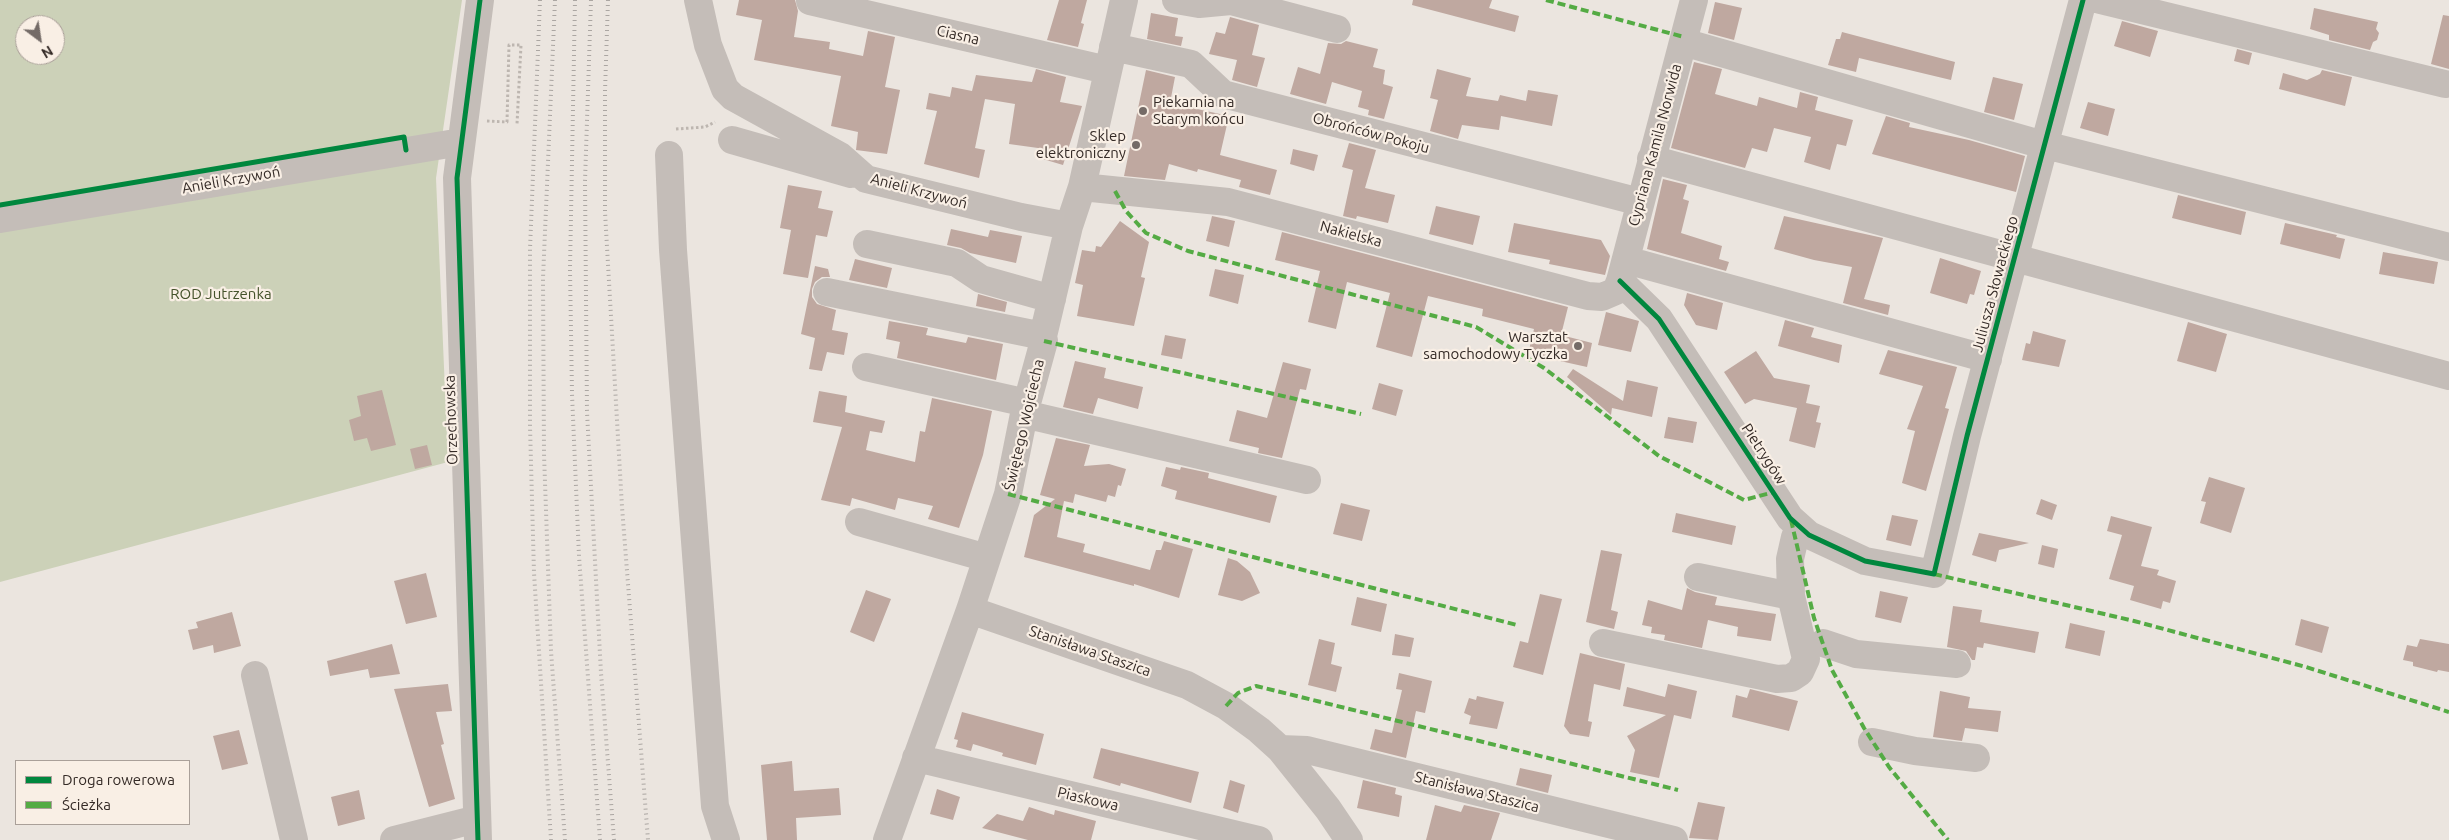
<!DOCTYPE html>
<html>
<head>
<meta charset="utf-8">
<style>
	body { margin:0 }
	#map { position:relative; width:2449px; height:840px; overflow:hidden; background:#ebe5df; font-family:Ubuntu,sans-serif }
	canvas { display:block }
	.legend { position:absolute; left:15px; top:760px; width:175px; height:65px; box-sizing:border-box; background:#f9efe5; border:1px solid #aaa099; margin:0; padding:6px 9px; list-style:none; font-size:15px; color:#342a26 }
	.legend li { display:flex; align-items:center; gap:10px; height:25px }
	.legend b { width:25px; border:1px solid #aaa099 }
	.north { position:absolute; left:15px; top:15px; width:50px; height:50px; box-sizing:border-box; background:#f9efe5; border:1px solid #aaa099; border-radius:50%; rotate:149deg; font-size:14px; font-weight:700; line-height:20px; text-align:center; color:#342a26 }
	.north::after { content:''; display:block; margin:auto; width:18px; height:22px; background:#746b67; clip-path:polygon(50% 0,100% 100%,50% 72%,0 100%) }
</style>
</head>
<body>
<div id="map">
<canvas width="2449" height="840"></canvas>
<ul class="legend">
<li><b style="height:6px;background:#00873e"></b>Droga rowerowa</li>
<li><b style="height:6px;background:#54ab44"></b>Ścieżka</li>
</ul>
<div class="north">N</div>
</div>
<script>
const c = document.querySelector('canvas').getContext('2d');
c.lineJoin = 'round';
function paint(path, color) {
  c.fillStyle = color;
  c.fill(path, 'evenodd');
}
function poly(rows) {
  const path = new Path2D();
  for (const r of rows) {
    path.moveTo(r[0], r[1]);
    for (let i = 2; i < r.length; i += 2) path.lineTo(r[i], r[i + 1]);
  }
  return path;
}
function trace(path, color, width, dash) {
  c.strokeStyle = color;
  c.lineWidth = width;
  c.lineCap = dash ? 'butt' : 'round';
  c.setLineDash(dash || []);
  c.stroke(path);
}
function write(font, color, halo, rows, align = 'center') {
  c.font = font + ' Ubuntu,sans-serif';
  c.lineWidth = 4.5;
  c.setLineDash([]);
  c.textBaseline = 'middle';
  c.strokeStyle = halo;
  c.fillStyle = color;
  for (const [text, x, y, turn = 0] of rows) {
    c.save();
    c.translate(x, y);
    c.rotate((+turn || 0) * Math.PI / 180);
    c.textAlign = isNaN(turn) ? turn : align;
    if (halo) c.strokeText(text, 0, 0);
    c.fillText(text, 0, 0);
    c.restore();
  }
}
paint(poly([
	[0,0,462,0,436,178,448,462,0,582],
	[25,25,55,25,55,55,25,55]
]), '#ccd1b8');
paint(poly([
	[739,0,795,0,798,11,794,37,830,42,829,49,863,56,868,31,895,37,885,87,900,90,887,154,856,150,858,132,831,126,841,76,754,60,762,20,736,15],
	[1059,0,1087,0,1081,23,1084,24,1078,47,1047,40],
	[1413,0,1492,0,1489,8,1519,16,1515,32,1412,5],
	[1715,2,1742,8,1734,40,1708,33],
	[2314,8,2378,22,2376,29,2379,33,2377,40,2373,42,2370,50,2329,40,2329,35,2310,29],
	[1151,13,1178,18,1175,36,1183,37,1181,46,1147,39],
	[2443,15,2449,16,2449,69,2431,64],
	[1230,17,1259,25,1252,55,1265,58,1257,87,1232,80,1237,60,1209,54,1216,32,1225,34],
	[2122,21,2158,31,2150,57,2114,46],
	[1842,32,1955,62,1951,80,1859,58,1856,72,1828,65,1836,39,1840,39],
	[1346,41,1378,49,1373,67,1385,70,1383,84,1393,87,1384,119,1368,115,1369,110,1358,107,1362,91,1332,82,1326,104,1290,94,1298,67,1320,74,1328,43,1341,44],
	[2237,49,2252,53,2249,65,2234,61],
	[1694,62,1722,69,1715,94,1757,106,1759,97,1797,108,1800,92,1818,97,1815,110,1853,120,1846,146,1837,144,1830,170,1804,162,1811,137,1774,128,1767,152,1752,148,1745,168,1671,148],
	[1036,69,1066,77,1060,102,1082,106,1063,165,1036,157,1038,148,1009,144,1015,104,985,99,975,148,985,150,979,178,924,164,937,111,926,109,929,93,950,97,952,87,972,91,976,75,1032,82],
	[1437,69,1471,78,1466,96,1498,101,1500,95,1526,101,1528,90,1558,95,1552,126,1501,116,1499,130,1462,125,1458,139,1430,131,1438,100,1430,98],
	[1146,70,1175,77,1170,103,1229,116,1220,155,1277,170,1270,195,1239,187,1241,180,1198,169,1197,172,1169,164,1165,180,1124,176],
	[2322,70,2352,77,2345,106,2279,89,2283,73,2307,80,2320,74],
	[1993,77,2023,84,2014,120,1984,112],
	[2088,102,2115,109,2108,136,2080,128],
	[1886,116,1910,123,1909,127,1969,140,2025,156,2016,192,1872,154],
	[1349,143,1376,150,1365,188,1395,195,1388,223,1357,216,1356,219,1343,216,1353,170,1342,167],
	[1293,149,1318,155,1314,171,1290,164],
	[1663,179,1687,185,1683,199,1689,201,1681,233,1722,246,1719,259,1729,262,1726,271,1647,249],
	[788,185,822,191,818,208,833,211,827,237,816,235,808,278,783,274,791,230,780,228],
	[2178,195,2246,212,2241,235,2172,218],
	[1436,206,1480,216,1473,245,1429,234],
	[1212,216,1235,221,1229,247,1206,241],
	[1784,216,1883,238,1864,299,1890,305,1888,315,1843,303,1852,267,1814,260,1774,249],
	[1120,221,1149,242,1141,277,1145,278,1134,326,1077,316,1083,285,1075,283,1082,250,1095,252,1096,246,1101,247],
	[1514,223,1601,240,1610,256,1605,275,1549,264,1550,260,1508,252],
	[2285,223,2337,235,2336,237,2345,239,2340,259,2280,244],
	[951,229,988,237,990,230,1022,236,1016,263,970,253,961,248,947,245],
	[1282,232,1568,307,1561,335,1592,343,1587,367,1542,357,1543,353,1529,350,1534,329,1482,316,1483,309,1428,296,1412,357,1376,347,1390,293,1347,282,1336,329,1308,322,1320,271,1275,260],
	[2383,252,2438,262,2434,284,2379,274],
	[1940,258,1981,271,1974,295,1970,294,1967,304,1930,293],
	[855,259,892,268,887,288,849,280],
	[815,266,828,269,830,277,822,277,815,282,812,289,812,297,817,304,836,310,832,330,848,333,844,355,827,352,822,371,809,369,815,338,801,334],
	[1215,269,1244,275,1238,304,1209,296],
	[1687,293,1723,303,1717,330,1696,325,1684,305],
	[978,294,1007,302,1005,312,976,306],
	[1606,312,1639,321,1631,352,1598,345],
	[1785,320,1814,328,1811,337,1842,345,1839,363,1778,346],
	[889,321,928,328,926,335,966,343,968,337,1003,344,996,380,897,358,900,342,886,339],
	[2188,322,2227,334,2216,372,2177,361],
	[2033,331,2066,340,2059,367,2022,360,2026,343,2030,344],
	[1165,335,1186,339,1182,359,1161,355],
	[1888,350,1957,367,1945,408,1949,409,1926,491,1902,483,1915,431,1907,429,1923,386,1879,374],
	[1756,351,1774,378,1810,385,1806,403,1820,406,1816,422,1821,423,1815,448,1789,441,1797,408,1754,399,1745,404,1724,372],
	[1075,361,1106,368,1104,378,1143,387,1138,409,1098,398,1093,414,1063,407],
	[1283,362,1311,369,1306,390,1300,389,1282,458,1258,453,1259,448,1229,441,1237,410,1267,418],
	[1573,369,1623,401,1627,380,1658,387,1652,417,1612,408,1611,415,1567,377],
	[1379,383,1403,390,1396,416,1372,409],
	[382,390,396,445,371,451,367,438,354,441,349,420,361,416,357,396],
	[819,391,847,396,845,412,885,421,882,433,870,431,866,450,915,462,920,431,925,432,932,398,992,411,983,455,959,528,928,519,933,506,898,498,895,510,852,498,850,506,821,500,842,427,813,422],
	[1668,417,1697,422,1693,443,1664,438],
	[1056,438,1090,445,1084,466,1109,464,1126,469,1121,486,1118,485,1115,497,1108,495,1106,502,1075,494,1073,503,1064,501,1057,537,1085,544,1083,552,1150,570,1156,550,1161,550,1164,541,1193,549,1179,598,1134,584,1134,586,1024,557,1034,515,1055,499,1040,495],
	[427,445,432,465,415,469,410,449],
	[1166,467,1180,470,1181,467,1209,473,1208,478,1277,496,1270,523,1175,499,1177,491,1161,486],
	[2209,477,2245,488,2231,533,2200,523,2206,502,2201,501],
	[2041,499,2057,505,2052,520,2036,514],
	[1341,503,1370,510,1362,541,1333,534],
	[1676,513,1736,526,1732,545,1672,532],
	[1892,515,1918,520,1911,546,1886,540],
	[2111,516,2152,527,2141,566,2159,570,2157,575,2176,581,2170,603,2163,601,2161,609,2130,600,2134,586,2109,579,2122,535,2107,531],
	[1979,533,2029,543,1999,550,1996,562,1972,555],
	[2042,545,2058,549,2054,568,2038,564],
	[1601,550,1622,554,1611,610,1618,612,1614,629,1586,622],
	[1228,558,1237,561,1250,572,1260,593,1242,601,1218,595],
	[426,573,437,617,406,624,394,581],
	[1687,588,1695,592,1717,597,1715,605,1776,614,1771,641,1737,636,1738,627,1708,620,1702,648,1664,640,1665,635,1651,633,1652,627,1642,625,1648,600,1682,610],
	[866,590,891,599,874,642,850,632],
	[1880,591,1908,597,1901,623,1875,617],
	[1540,594,1562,599,1543,675,1513,667,1520,641,1528,643],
	[1357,597,1387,604,1381,632,1351,625],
	[1953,606,1982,610,1980,622,2039,632,2035,653,1984,643,1983,648,1977,647,1975,660,1972,660,1966,651,1947,647],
	[232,612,241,646,214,653,213,645,193,650,188,630,198,628,196,622],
	[2301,619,2329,627,2322,653,2295,645],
	[2070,623,2105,631,2100,656,2065,648],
	[1395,634,1414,638,1410,657,1392,655],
	[1319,639,1335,643,1331,664,1342,667,1336,692,1308,685],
	[2420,639,2449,644,2449,672,2438,670,2437,672,2413,666,2413,662,2403,660,2407,645,2417,647],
	[392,644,400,674,370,678,368,669,330,676,327,661],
	[1580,653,1625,664,1620,690,1594,684,1588,721,1592,722,1589,737,1570,734,1564,726],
	[1399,673,1432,681,1425,713,1416,711,1406,758,1370,749,1375,729,1392,733,1402,690,1396,689],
	[448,684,452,711,436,712,444,744,441,745,455,799,429,807,394,689],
	[1668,684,1697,691,1691,719,1674,715,1659,778,1630,772,1635,750,1627,736,1666,715,1623,706,1627,687,1665,697],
	[1750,689,1798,701,1789,731,1732,717,1736,695,1747,698],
	[1940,691,1970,697,1968,708,2001,711,1998,732,1965,728,1962,741,1933,737],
	[1477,696,1504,702,1497,729,1469,724,1471,716,1464,713,1469,698,1476,700],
	[962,712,1044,734,1036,765,1002,756,1003,753,973,744,971,751,956,747,958,740,954,739],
	[239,730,248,764,222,770,213,736],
	[1101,748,1199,772,1191,803,1121,783,1120,786,1093,778],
	[792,761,794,791,839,788,841,815,796,818,797,840,767,840,761,765],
	[1520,768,1552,775,1548,793,1516,785],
	[1230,780,1245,785,1238,813,1223,808],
	[1363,780,1396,788,1395,794,1402,796,1399,817,1357,808],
	[937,789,960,797,953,820,930,814],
	[359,790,365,819,338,826,331,797],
	[1698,802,1725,807,1718,840,1689,838],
	[1435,805,1461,812,1464,805,1500,813,1491,840,1426,840],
	[1029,807,1054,815,1055,810,1096,821,1091,840,1028,840,982,828,997,814,1023,821]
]), '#bfa8a0');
trace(poly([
	[487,121,507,122,509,45,521,45,517,124],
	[676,129,705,127,715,122]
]), '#bdb6b0', 3, [2.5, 2.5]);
trace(poly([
	[698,0,708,45,725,89,733,97,840,156,866,179,1021,217,1069,226],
	[1176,0,1199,4,1231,1,1337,29],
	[2100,0,2445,84],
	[810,1,1107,70],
	[1683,42,2033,142,2449,247],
	[1113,47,1191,64,1223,94,1640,202],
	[732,140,851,174],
	[669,155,673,250,715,806,726,840],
	[1651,159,2449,376],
	[1082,187,1228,202,1588,296,1602,297,1616,291,1620,281,1694,0],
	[0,219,461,142],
	[867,244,957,263,981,279,1052,299],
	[1626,260,1988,359],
	[1620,281,1659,319,1790,518,1809,535,1865,561,1934,574,1967,436,2083,0],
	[827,292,1043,336],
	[866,367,1027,403],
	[1024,414,1307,480],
	[859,522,987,558],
	[1698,577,1791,596],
	[970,610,1187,685,1226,706,1259,730,1280,749,1328,809,1349,840],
	[1603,643,1777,679,1791,678,1800,672,1806,659,1791,596,1790,559,1795,537],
	[1823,643,1856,654,1957,664],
	[255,675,294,840],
	[1872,742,1915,751,1976,758],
	[1280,749,1307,750,1674,840],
	[916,758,1259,840],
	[394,840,477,819],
	[478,840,457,178,480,0],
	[887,840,970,610,1008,494,1024,414,1044,341,1043,336,1069,226,1082,187,1124,0]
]), '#c4bdb8', 28);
trace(poly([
	[540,0,530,249,530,426,534,573,551,840],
	[555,0,543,278,544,454,551,651,565,840],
	[575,0,570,269,572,394,579,556,600,840],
	[591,0,585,181,587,412,601,673,614,840],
	[608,0,605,91,605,212,622,507,648,840]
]), '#aba6a2', 4, [1, 4]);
trace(poly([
	[1546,0,1684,37],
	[1115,191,1126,211,1146,233,1188,251,1476,327,1544,368,1659,456,1744,500,1774,492],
	[1044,341,1361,414],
	[1008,494,1517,625],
	[1791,520,1814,618,1832,670,1864,728,1889,767,1948,840],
	[1934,574,2134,621,2306,667,2449,712],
	[1226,706,1238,693,1256,686,1678,790]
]), '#54ab44', 4, [8, 4]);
trace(poly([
	[0,205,404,137,406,150],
	[1620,281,1659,319,1790,518,1809,535,1865,561,1934,574,1967,436,2083,0],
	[478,840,457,178,480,0]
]), '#00873e', 5);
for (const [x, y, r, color] of [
	[1143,111,5,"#746b67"],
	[1136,145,5,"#746b67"],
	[1578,346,5,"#746b67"]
]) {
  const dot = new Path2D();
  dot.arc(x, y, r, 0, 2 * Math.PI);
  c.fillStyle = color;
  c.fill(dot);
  trace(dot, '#f9efe5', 2);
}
write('15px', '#342a26', '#f9efe5', [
	["Ciasna",958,35,13],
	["Obrońców Pokoju",1371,133,15],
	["Cypriana Kamila Norwida",1655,145,-75],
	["Anieli Krzywoń",231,180,-10],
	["Anieli Krzywoń",919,191,15],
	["Nakielska",1351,234,15],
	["Juliusza Słowackiego",1995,284,-75],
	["Orzechowska",451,420,-92],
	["Świętego Wojciecha",1024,425,-77],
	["Pietrygów",1764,454,57],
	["Stanisława Staszica",1090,651,19],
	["Stanisława Staszica",1477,792,14],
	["Piaskowa",1088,799,13]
]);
write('15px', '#342a26', '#f9efe5', [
	["Piekarnia na",1153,102,"left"],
	["Starym końcu",1153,119,"left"],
	["Sklep",1126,136],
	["elektroniczny",1126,153],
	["Warsztat",1568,337],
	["samochodowy Tyczka",1568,354]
], 'right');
write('15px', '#44522a', '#f9efe5', [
	["ROD Jutrzenka",221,294]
]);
</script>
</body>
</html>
